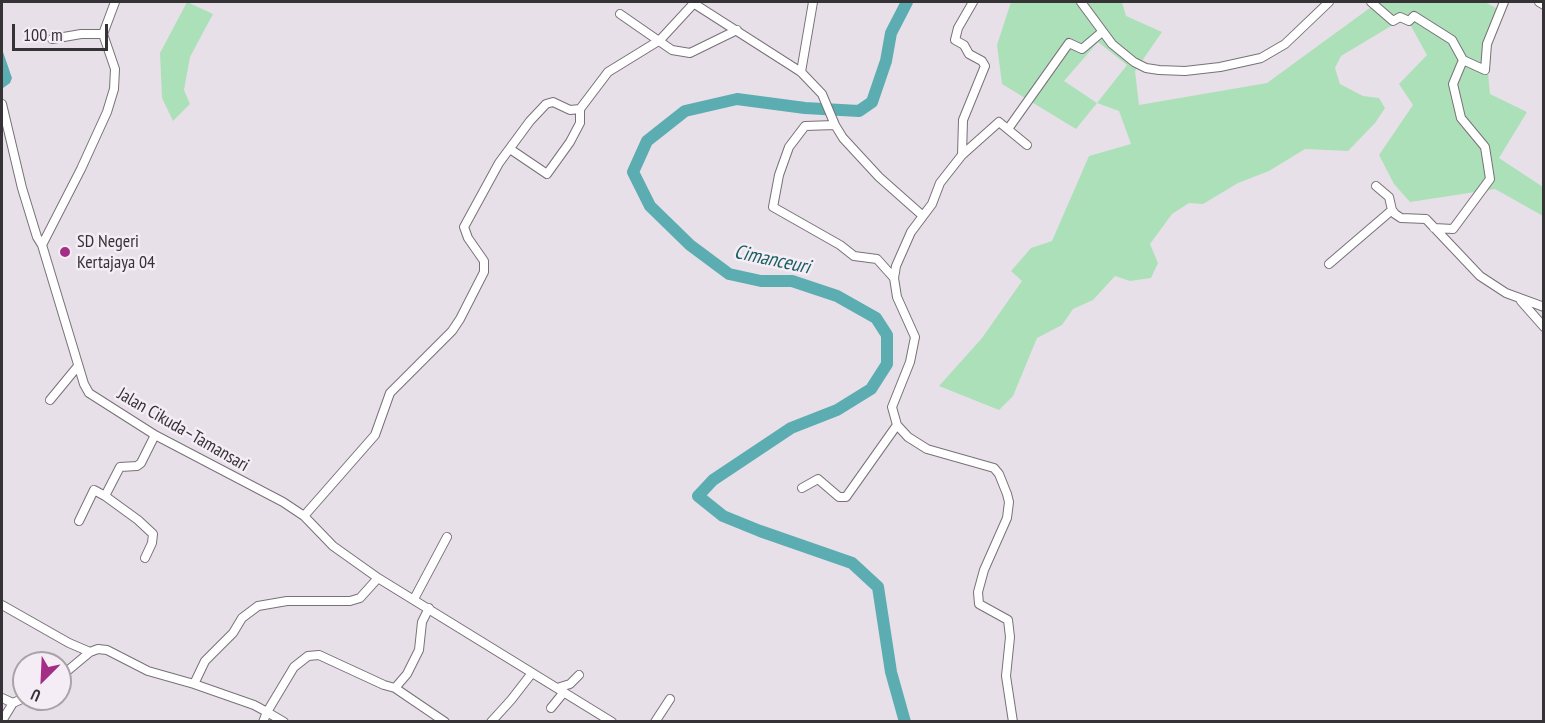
<!DOCTYPE html>
<html>
<head>
<meta charset="utf-8">
<style>
	body { margin:0 }
	#map { position:relative; width:1545px; height:723px; overflow:hidden; background:#e8e0e8; font-family:"PT Sans Narrow",sans-serif }
	canvas { display:block }
	.frame { position:absolute; inset:0; border:3px solid #363336; pointer-events:none }
	.north { position:absolute; left:12px; top:651px; width:60px; height:60px; box-sizing:border-box; background:#f5edf5; border:2px solid #a9a3a9; border-radius:50%; rotate:204deg; font-size:16px; font-weight:700; line-height:24px; text-align:center; color:#363336 }
	.north::after { content:''; display:block; margin:auto; width:21px; height:27px; background:#a42e86; clip-path:polygon(50% 0,100% 100%,50% 72%,0 100%) }
	.scale { position:absolute; left:12px; top:24px; width:96px; height:27px; box-sizing:border-box; border:3px solid #363336; border-top:0; padding-left:8px; font-size:18px; line-height:21px; white-space:nowrap; color:#363336; -webkit-text-stroke:4px #f5edf5; paint-order:stroke }
</style>
</head>
<body>
<div id="map">
<canvas width="1545" height="723"></canvas>
<div class="frame"></div>
<div class="north">U</div>
<div class="scale">100 m</div>
</div>
<script>
const c = document.querySelector('canvas').getContext('2d');
c.lineJoin = 'round';
function paint(path, color) {
  c.fillStyle = color;
  c.fill(path, 'evenodd');
}
function poly(rows) {
  const path = new Path2D();
  for (const r of rows) {
    path.moveTo(r[0], r[1]);
    for (let i = 2; i < r.length; i += 2) path.lineTo(r[i], r[i + 1]);
  }
  return path;
}
function trace(path, color, width, dash) {
  c.strokeStyle = color;
  c.lineWidth = width;
  c.lineCap = dash ? 'butt' : 'round';
  c.setLineDash(dash || []);
  c.stroke(path);
}
function write(font, color, halo, rows, align = 'center') {
  c.font = font + ' "PT Sans Narrow",sans-serif';
  c.lineWidth = 5;
  c.setLineDash([]);
  c.textBaseline = 'middle';
  c.strokeStyle = halo;
  c.fillStyle = color;
  for (const [text, x, y, turn = 0] of rows) {
    c.save();
    c.translate(x, y);
    c.rotate((+turn || 0) * Math.PI / 180);
    c.textAlign = isNaN(turn) ? turn : align;
    if (halo) c.strokeText(text, 0, 0);
    c.fillText(text, 0, 0);
    c.restore();
  }
}
paint(poly([
	[187,2,213,14,190,57,184,90,190,104,173,121,162,98,160,53],
	[1011,2,1027,3,1029,2,1122,2,1126,16,1162,32,1135,71,1139,105,1267,83,1378,2,1485,2,1505,13,1486,51,1490,94,1527,112,1499,158,1543,187,1543,216,1495,189,1410,202,1394,184,1379,155,1413,105,1399,84,1427,55,1406,17,1341,56,1335,68,1340,84,1363,96,1379,98,1385,108,1375,123,1348,151,1305,149,1269,171,1238,183,1203,204,1189,203,1172,214,1150,244,1158,263,1151,278,1130,281,1115,276,1093,300,1073,309,1062,325,1037,338,1013,396,999,410,939,386,982,338,1022,281,1011,271,1031,248,1052,241,1089,156,1131,144,1119,111,1097,103,1076,129,1002,84,997,45],
	[1098,42,1127,65,1097,103,1064,81]
]), '#ace0b9');
paint(poly([
	[2,49,12,78,10,83,3,88,2,88]
]), '#5badb1');
trace(poly([
	[905,722,891,672,878,587,852,563,760,531,723,516,698,496,713,480,791,428,837,410,871,389,887,364,887,335,876,318,837,296,792,281,761,281,729,274,690,245,650,206,633,172,647,141,685,111,737,99,805,108,859,111,872,102,886,61,891,33,907,2]
]), '#5badb1', 12);
const minor = poly([
	[115,2,103,34,115,69,114,89,107,112,81,169,42,245,84,384,89,393,155,435,283,502,304,516,333,546,378,578,612,722],
	[1081,2,1112,44,1134,62,1146,68,1159,70,1185,71,1220,67,1261,58,1285,44,1329,2],
	[1371,2,1393,21,1400,17,1409,21,1414,16,1452,40,1463,60],
	[1539,2,1544,5],
	[693,3,801,72,822,94,835,125],
	[620,14,672,50,690,53,737,30],
	[52,39,81,34,103,34],
	[801,72,813,2],
	[2,104,22,188,37,237,42,245],
	[1008,129,1069,43,1082,49,1102,32],
	[510,149,547,174,570,142,580,123,580,109],
	[962,155,963,120,985,66,982,61,969,54,964,45,955,40,958,28,973,2],
	[1376,186,1389,197,1392,210,1395,214,1401,218,1426,219,1480,276,1506,293,1544,307],
	[1434,228,1453,229,1490,179,1485,147,1461,118,1453,84,1463,60,1485,70,1487,44,1504,2],
	[1329,264,1392,210],
	[894,278,877,259,854,256,840,245,773,207,779,175,789,147,805,126,835,125,843,138,879,177,923,216],
	[1521,301,1544,327],
	[50,400,78,366],
	[802,488,818,479,839,497,846,497,897,425],
	[105,496,120,467,137,466,141,463,155,435],
	[304,516,375,435,390,393,452,331,460,319,484,272,484,261,468,238,464,227,499,163,530,121,546,104,553,102,570,110,580,109,608,72,660,40,695,2],
	[79,521,94,490,105,496,138,520,153,534,152,543,145,558],
	[414,599,447,537],
	[2,605,69,643,90,652],
	[60,677,90,652,98,649,107,650,148,671,194,684,254,705,267,712,294,667,308,656,319,655,384,685,395,688,407,674,419,650,422,622,429,608],
	[194,684,205,661,233,633,242,618,258,606,287,601,350,601,360,598,378,578],
	[395,688,445,722],
	[557,688,570,684,579,675],
	[2,698,13,703],
	[551,708,564,692],
	[2,721,13,703,24,698],
	[263,722,267,712,284,722],
	[491,722,511,700,532,673],
	[655,722,670,699],
	[1013,722,1006,676,1010,637,1008,620,979,604,978,592,984,570,1007,518,1009,502,1007,494,999,474,994,468,927,449,908,437,897,425,892,407,910,362,915,337,897,297,894,278,896,266,911,232,932,204,940,183,962,155,999,122,1027,145]
]);
trace(minor, '#787178', 10);
trace(minor, '#fff', 8);
for (const [x, y, r, color] of [
	[65,252,6,"#a42e86"]
]) {
  const dot = new Path2D();
  dot.arc(x, y, r, 0, 2 * Math.PI);
  c.fillStyle = color;
  c.fill(dot);
  trace(dot, '#f5edf5', 2);
}
write('18px', '#363336', '#f5edf5', [
	["SD Negeri",77,242],
	["Kertajaya 04",77,263]
], 'left');
write('18px', '#363336', '#f5edf5', [
	["Jalan Cikuda–Tamansari",183,430,30]
]);
write('italic 20px', '#1b6063', '#f5edf5', [
	["Cimanceuri",772,260,12]
]);
</script>
</body>
</html>
